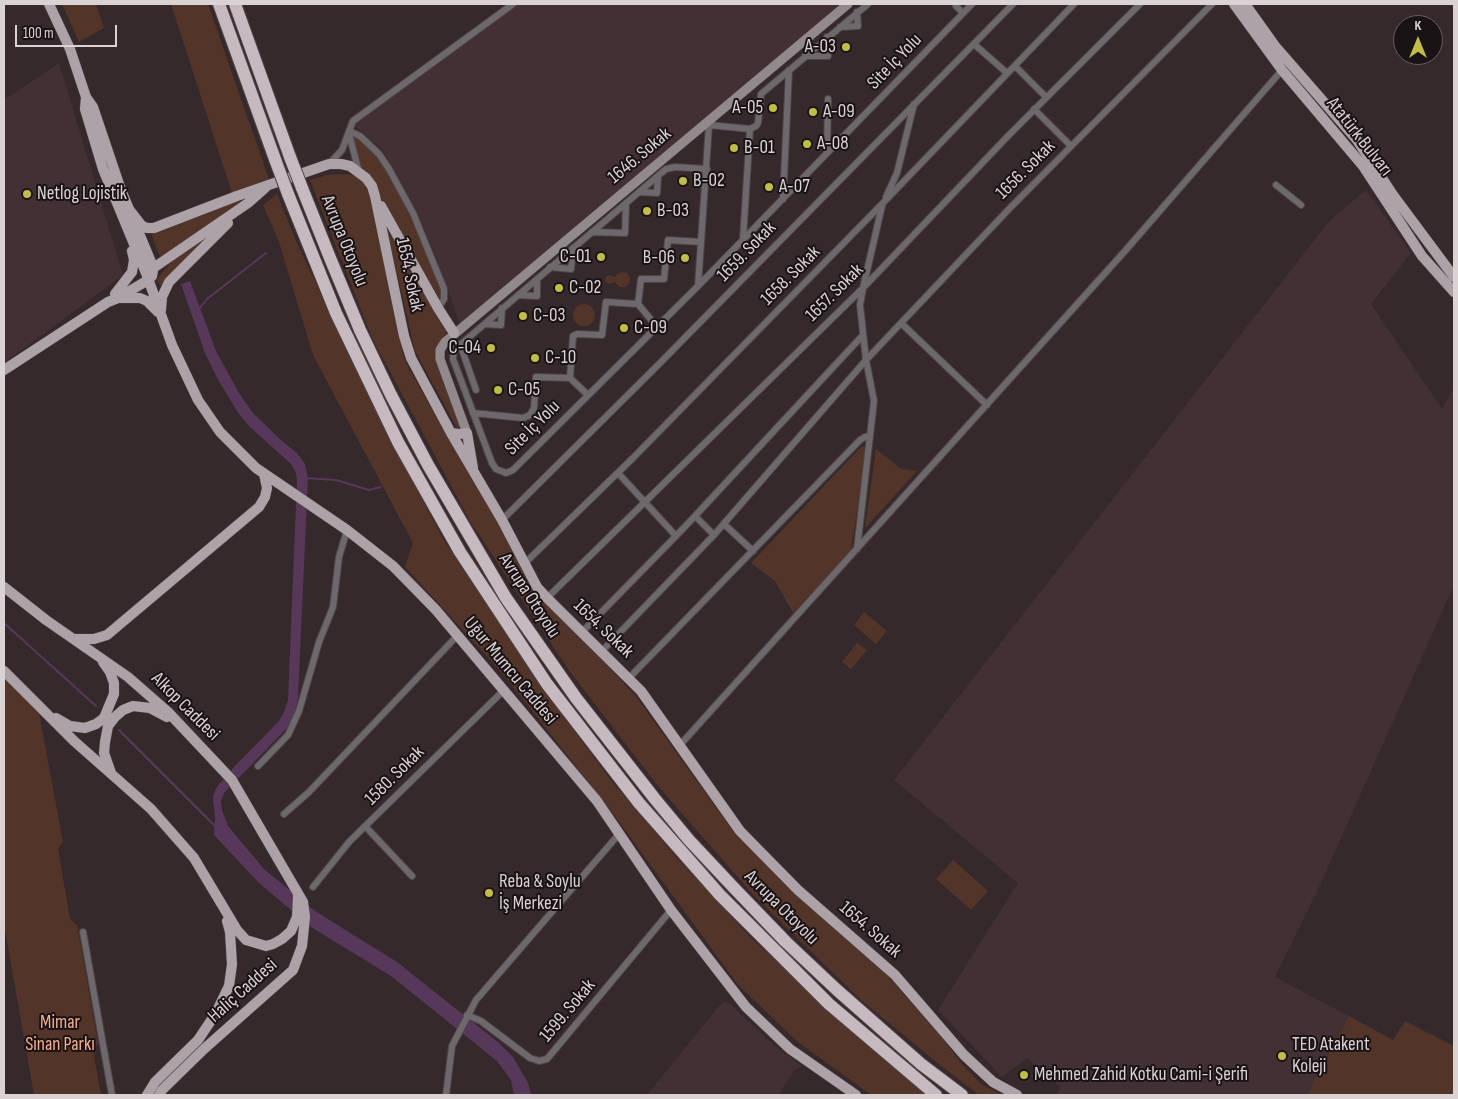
<!DOCTYPE html>
<html>
<head>
<meta charset="utf-8">
<style>
	body { margin:0 }
	#map { position:relative; width:1458px; height:1099px; overflow:hidden; background:#35292c; font-family:"Sofia Sans Condensed",sans-serif }
	canvas { display:block }
	.frame { position:absolute; inset:0; border:5px solid #dad2d3; pointer-events:none }
	.north { position:absolute; left:1393px; top:15px; width:50px; height:50px; box-sizing:border-box; background:#191315; border:1px solid #665f61; border-radius:50%; rotate:0deg; font-size:14px; font-weight:700; line-height:20px; text-align:center; color:#dad2d3 }
	.north::after { content:''; display:block; margin:auto; width:18px; height:22px; background:#c1be40; clip-path:polygon(50% 0,100% 100%,50% 72%,0 100%) }
	.scale { position:absolute; left:15px; top:25px; width:102px; height:22px; box-sizing:border-box; border:2px solid #dad2d3; border-top:0; padding-left:6px; font-size:15px; line-height:18px; white-space:nowrap; color:#dad2d3; -webkit-text-stroke:4px #191315; paint-order:stroke }
</style>
</head>
<body>
<div id="map">
<canvas width="1458" height="1099"></canvas>
<div class="frame"></div>
<div class="north">K</div>
<div class="scale">100 m</div>
</div>
<script>
const c = document.querySelector('canvas').getContext('2d');
c.lineJoin = 'round';
function paint(path, color) {
  c.fillStyle = color;
  c.fill(path, 'evenodd');
}
function poly(rows) {
  const path = new Path2D();
  for (const r of rows) {
    if (r.length === 3) {
      path.moveTo(r[0] + r[2], r[1]);
      path.arc(r[0], r[1], r[2], 0, 2 * Math.PI);
      continue;
    }
    path.moveTo(r[0], r[1]);
    for (let i = 2; i < r.length; i += 2) path.lineTo(r[i], r[i + 1]);
  }
  return path;
}
function trace(path, color, width, dash) {
  c.strokeStyle = color;
  c.lineWidth = width;
  c.lineCap = dash ? 'butt' : 'round';
  c.setLineDash(dash || []);
  c.stroke(path);
}
function write(font, color, halo, rows, align = 'center') {
  c.font = font + ' "Sofia Sans Condensed",sans-serif';
  c.lineWidth = 4;
  c.setLineDash([]);
  c.textBaseline = 'middle';
  c.strokeStyle = halo;
  c.fillStyle = color;
  for (const [text, x, y, turn = 0] of rows) {
    c.save();
    c.translate(x, y);
    c.rotate((+turn || 0) * Math.PI / 180);
    c.textAlign = isNaN(turn) ? turn : align;
    if (halo) c.strokeText(text, 0, 0);
    c.fillText(text, 0, 0);
    c.restore();
  }
}
paint(poly([
	[509,4,848,4,461,327,439,265,416,209,382,149,349,121],
	[59,63,123,275,4,363,4,100],
	[1366,190,1411,253,1371,304,1442,409,1454,387,1454,585,1320,885,1275,977,1349,1016,1307,1095,1057,1095,1060,1087,1027,1058,1002,1077,938,1010,1018,883,894,780,1330,220],
	[724,1002,728,1002,773,1044,801,1066,794,1071,778,1095,647,1095,719,1006]
]), '#433034');
paint(poly([
	[62,4,96,4,104,28,79,42],
	[171,4,208,4,269,179,232,193],
	[349,131,379,154,399,186,444,290,438,308,362,174],
	[348,174,361,178,367,185,381,236,403,355,409,369,538,592,635,695,735,834,818,914,886,974,936,1030,962,1064,981,1084,1002,1095,979,1095,940,1065,862,1001,756,898,657,785,568,669,470,521,373,340,310,180,327,175],
	[277,194,297,243,365,389,443,539,544,690,610,779,676,857,750,937,860,1039,926,1095,871,1095,798,1042,738,985,609,808,503,674,405,567,413,543,313,355,279,242,263,205],
	[237,201,240,202,160,258,151,233,163,231,195,217],
	[389,233,435,310,438,318,446,329,445,335,436,348,460,426,458,430,415,351,388,234],
	[212,234,161,286,156,280,172,261],
	[622,272,627,273,630,278,629,283,626,287,619,287,615,282,610,284,606,282,605,279,608,275,615,277,617,274],
	[584,315,11],
	[861,447,865,447,867,449,851,550,793,613,775,581,751,563],
	[876,449,901,469,917,471,865,528],
	[864,612,887,631,876,644,854,625],
	[857,643,867,650,851,669,842,662],
	[4,679,39,713,63,842,58,849,70,919,77,925,98,1044,93,1051,101,1095,34,1095,4,924],
	[953,860,988,891,971,910,936,879],
	[1349,1016,1393,1040,1405,1021,1454,1046,1454,1095,1307,1095]
]), '#523528');
paint(poly([
	[190,281,216,351,239,393,253,413,281,440,297,453,305,464,308,478,299,676,298,697,295,714,288,727,224,793,221,801,222,810,228,826,264,869,315,911,397,962,499,1043,513,1057,528,1083,531,1095,514,1095,511,1080,497,1061,391,976,311,927,258,882,214,835,215,819,213,797,216,788,234,767,279,721,284,712,288,700,297,480,296,473,291,464,250,427,238,413,216,376,205,353,181,284]
]), '#57385a');
trace(poly([
	[199,309,207,299,266,253],
	[305,478,336,480,369,490,381,487],
	[4,623,96,706],
	[119,730,215,826]
]), '#57385a', 2);
const street = poly([
	[956,6,963,13],
	[840,27,858,26,857,12],
	[974,44,1007,73],
	[805,56,828,56,827,37],
	[1015,66,1046,97],
	[1034,109,1071,146],
	[709,125,750,129],
	[750,129,756,126,758,123,761,94,868,4],
	[349,131,360,136,379,154,389,169,413,213,444,289,444,299,438,308],
	[349,134,359,172],
	[827,153,828,99],
	[329,164,342,150,353,121,513,4],
	[707,169,675,167,666,169,454,350,453,359,492,463,496,469,506,473,513,470,698,286,972,4],
	[1276,185,1301,205],
	[640,192,657,193,658,176],
	[886,197,897,173,914,104],
	[783,199,789,70],
	[592,232,625,233,626,204],
	[743,239,750,129],
	[550,267,571,269,573,248],
	[698,286,709,125],
	[518,295,537,296,537,279],
	[638,304,657,327],
	[901,323,987,405],
	[485,324,501,325,502,308],
	[460,344,476,390],
	[570,378,588,395],
	[473,413,523,418,530,415,534,408,536,377,570,378,573,336,577,334,602,335,606,302,638,304,641,279,664,279,668,240,701,242],
	[618,473,676,536,695,516,714,535,866,360,1009,209,1212,4],
	[695,516,863,335],
	[502,520,660,363,1013,4],
	[724,524,753,551],
	[857,549,874,401,866,360,860,305,863,288,882,206],
	[524,564,633,458,882,204,1074,4],
	[547,598,863,288,1008,136,1140,4],
	[581,633,676,536],
	[601,652,714,535],
	[629,678,860,440,865,437,870,436],
	[680,745,1125,251,1282,70],
	[258,766,288,735,299,711,319,642,333,607,339,557,347,530],
	[284,814,309,792,457,636],
	[365,826,412,876],
	[313,887,349,842,503,691],
	[83,932,112,1095],
	[467,1015,481,1021,530,1058,539,1061,547,1059,671,910],
	[446,1095,452,1046,476,1000,619,834]
]);
const secondary = poly([
	[467,433,440,359,440,350,445,342,848,4]
]);
const primary = poly([
	[1234,4,1282,70,1363,166,1422,256,1454,292],
	[1245,4,1275,46,1357,140,1393,195,1454,277],
	[86,97,85,109,103,169,146,273,172,345,198,400,220,432,256,468,347,530,393,566,436,610,597,801,671,910,746,1007,790,1049,856,1095],
	[381,206,438,308,454,333],
	[128,208,142,226,147,228,154,228,237,196,329,164,341,164,350,166,366,178,372,186,375,196,404,336,411,358,451,433,502,520,537,587,547,598,641,691,740,831,798,890,895,975,964,1055,993,1082,1017,1095],
	[149,271,248,203,265,188],
	[115,294,132,272,134,260,132,251],
	[120,298,140,298,147,301,158,312],
	[161,310,162,297,169,282,228,223],
	[4,370,108,302,118,298,148,280,152,276,153,271,151,262,121,190,93,107,86,97,70,49,49,4],
	[451,433,459,434,467,433,473,468],
	[4,587,46,620,128,677,168,712,232,780,303,902,305,917,302,946,293,970,204,1049,162,1090,159,1095],
	[74,639,94,639,107,635,259,507,265,497,267,488,264,474],
	[4,671,74,741,151,809,194,858,237,930,246,940,266,946,273,944,282,939,291,931,297,917,298,896],
	[56,718,70,726,85,728,96,724,104,718,114,694,114,683,110,672,103,662],
	[111,773,104,753,105,742,108,726,115,717,123,710,133,706,150,708,167,717],
	[147,1095,155,1082,198,1040,216,1013,229,986,232,964,230,932,227,921]
]);
const highway = poly([
	[219,4,276,162],
	[235,4,290,157],
	[302,188,330,258,360,330,391,395,428,465,506,598,576,698,655,799,689,840,735,889,786,942,837,990,921,1064,962,1095],
	[288,194,336,313,398,442,460,552,547,684,639,803,720,895,829,1004,936,1095]
]);
trace(street, '#4f4447', 8);
trace(secondary, '#4f4447', 10);
trace(primary, '#4f4447', 11);
trace(highway, '#4f4447', 14);
trace(street, '#6d686b', 6);
trace(secondary, '#92898d', 9);
trace(primary, '#ada2a8', 10);
trace(highway, '#c7b9c0', 12);
const highwayBridge = poly([
	[290,157,302,188],
	[276,162,288,194]
]);
trace(highwayBridge, '#4f4447', 14, []);
trace(highwayBridge, '#c7b9c0', 12);
for (const [x, y, r, color] of [
	[846,47,5,"#c1be40"],
	[773,108,5,"#c1be40"],
	[813,112,5,"#c1be40"],
	[807,144,5,"#c1be40"],
	[734,148,5,"#c1be40"],
	[683,181,5,"#c1be40"],
	[769,187,5,"#c1be40"],
	[27,194,5,"#c1be40"],
	[647,211,5,"#c1be40"],
	[601,257,5,"#c1be40"],
	[685,258,5,"#c1be40"],
	[559,288,5,"#c1be40"],
	[523,316,5,"#c1be40"],
	[624,328,5,"#c1be40"],
	[491,348,5,"#c1be40"],
	[535,358,5,"#c1be40"],
	[498,390,5,"#c1be40"],
	[489,893,5,"#c1be40"],
	[1282,1056,5,"#c1be40"],
	[1024,1075,5,"#c1be40"]
]) {
  const dot = new Path2D();
  dot.arc(x, y, r, 0, 2 * Math.PI);
  c.fillStyle = color;
  c.fill(dot);
  trace(dot, '#191315', 2);
}
write('19px', '#dad2d3', '#191315', [
	["A-03",836,47,"right"],
	["A-05",763,108,"right"],
	["A-09",823,112],
	["A-08",817,144],
	["B-01",744,148],
	["B-02",693,181],
	["A-07",779,187],
	["Netlog Lojistik",37,194],
	["B-03",657,211],
	["C-01",591,257,"right"],
	["B-06",675,258,"right"],
	["C-02",569,288],
	["C-03",533,316],
	["C-09",634,328],
	["C-04",481,348,"right"],
	["C-10",545,358],
	["C-05",508,390],
	["Reba & Soylu",499,882],
	["İş Merkezi",499,904],
	["TED Atakent",1292,1045],
	["Koleji",1292,1067],
	["Mehmed Zahid Kotku Cami-i Şerifi",1034,1075]
], 'left');
write('19px', '#dad2d3', '#191315', [
	["Site İç Yolu",895,62,-46],
	["Atatürk Bulvarı",1359,137,52],
	["1646. Sokak",640,156,-40],
	["1656. Sokak",1026,170,-45],
	["Avrupa Otoyolu",344,241,68],
	["1659. Sokak",747,252,-46],
	["1654. Sokak",409,275,78],
	["1658. Sokak",791,276,-45],
	["1657. Sokak",835,293,-45],
	["Site İç Yolu",533,428,-45],
	["Avrupa Otoyolu",529,596,57],
	["1654. Sokak",603,629,44],
	["Uğur Mumcu Caddesi",510,671,50],
	["Alkop Caddesi",185,707,45],
	["1580. Sokak",395,776,-45],
	["Avrupa Otoyolu",781,908,45],
	["1654. Sokak",870,930,41],
	["Haliç Caddesi",243,991,-42],
	["1599. Sokak",568,1011,-50]
]);
write('19px', '#f7ae8c', '#191315', [
	["Mimar",60,1023],
	["Sinan Parkı",60,1045]
]);
</script>
</body>
</html>
